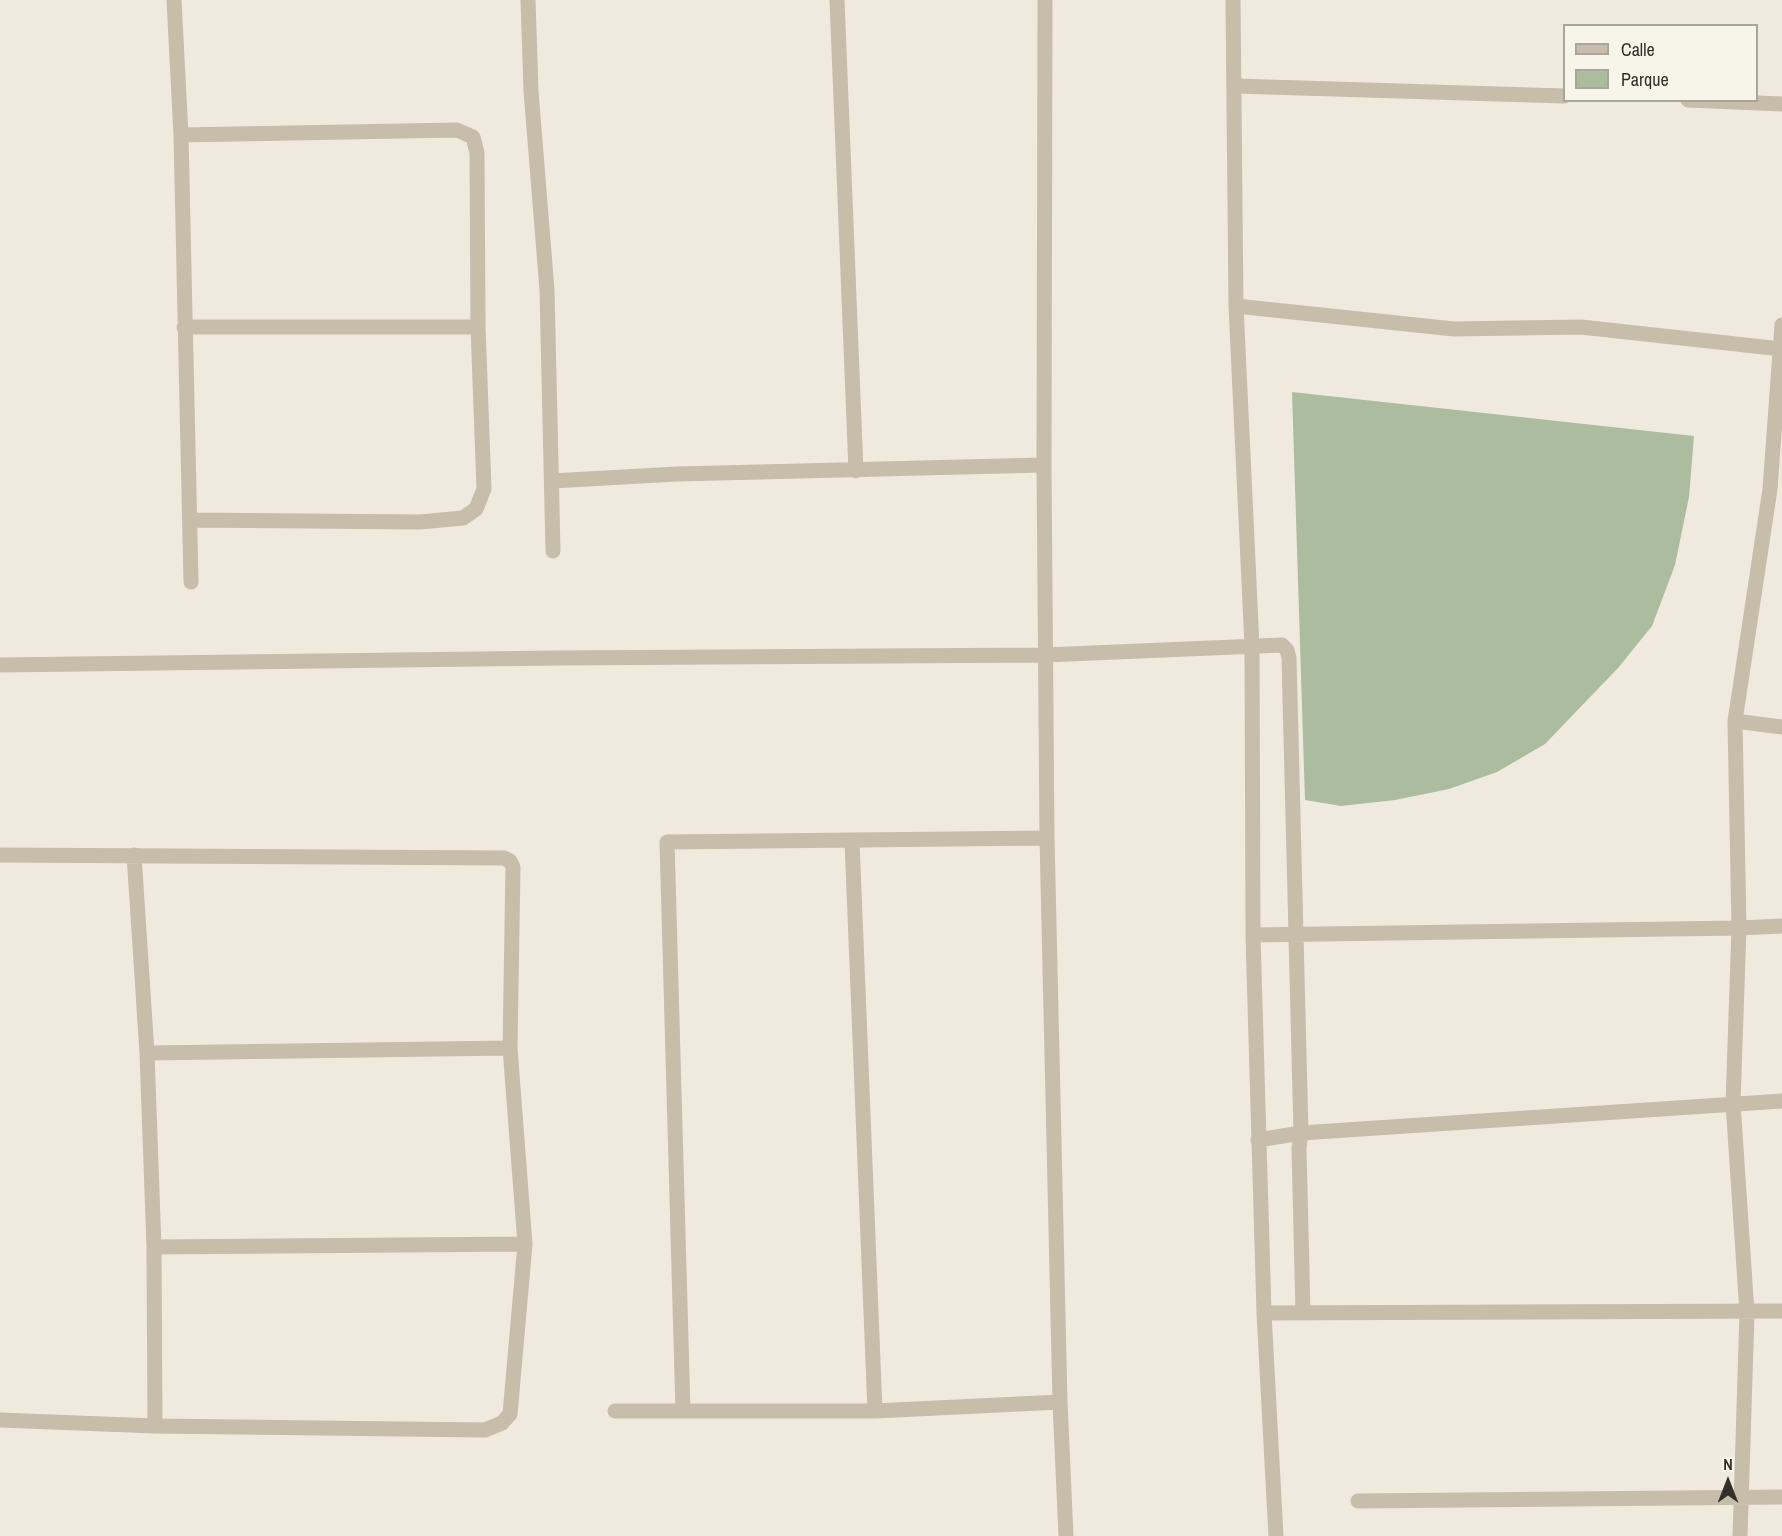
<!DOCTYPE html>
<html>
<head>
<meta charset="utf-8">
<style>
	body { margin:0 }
	#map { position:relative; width:1782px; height:1536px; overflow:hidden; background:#efeadd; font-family:"Archivo Narrow",sans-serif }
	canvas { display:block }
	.legend { position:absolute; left:1563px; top:24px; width:195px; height:78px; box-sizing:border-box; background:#f7f4e8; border:2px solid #a9a59c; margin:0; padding:8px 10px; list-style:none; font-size:18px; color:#342f29 }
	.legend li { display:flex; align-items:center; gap:12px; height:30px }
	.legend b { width:30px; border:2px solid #a9a59c }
	.north { position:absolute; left:1698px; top:1452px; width:60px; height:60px; -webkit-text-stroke:4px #f7f4e8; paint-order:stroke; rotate:0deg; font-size:16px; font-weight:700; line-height:24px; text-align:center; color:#342f29 }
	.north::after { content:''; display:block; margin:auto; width:21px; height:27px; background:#342f29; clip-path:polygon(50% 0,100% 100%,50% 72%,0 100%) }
</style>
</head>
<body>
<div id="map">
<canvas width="1782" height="1536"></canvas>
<ul class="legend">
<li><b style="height:8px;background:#c6bdaa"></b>Calle</li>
<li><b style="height:16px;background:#acbc9e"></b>Parque</li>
</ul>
<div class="north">N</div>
</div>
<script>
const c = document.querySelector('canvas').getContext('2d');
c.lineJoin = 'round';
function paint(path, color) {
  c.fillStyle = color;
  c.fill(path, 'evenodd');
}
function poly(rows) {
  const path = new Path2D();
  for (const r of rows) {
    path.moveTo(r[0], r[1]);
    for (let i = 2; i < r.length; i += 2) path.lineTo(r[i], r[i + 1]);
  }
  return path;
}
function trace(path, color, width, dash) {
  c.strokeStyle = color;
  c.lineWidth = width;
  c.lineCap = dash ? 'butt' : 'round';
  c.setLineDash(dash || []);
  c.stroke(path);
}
paint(poly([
	[1292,392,1694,436,1689,497,1675,565,1652,626,1618,668,1545,744,1497,772,1449,789,1395,800,1341,806,1305,800]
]), '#acbc9e');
trace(poly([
	[174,0,181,135,191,582],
	[528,0,531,91,547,290,553,551],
	[837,0,856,471],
	[1045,0,1044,465,1047,838,1060,1402,1066,1536],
	[1233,0,1236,306,1252,646,1253,935,1264,1313,1276,1536],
	[1235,86,1564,96],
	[1688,100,1782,104],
	[181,135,457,130,473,137,477,153,478,327,484,489,476,509,463,518,420,522,190,520],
	[1236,306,1454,329,1581,327,1782,349],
	[184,327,478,327],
	[552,481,677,474,1044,465],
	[0,665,557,658,1045,655,1282,645,1287,650,1289,658,1301,1133,1299,1148,1303,1313],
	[1735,721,1782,727],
	[852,841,875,1411],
	[0,855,504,858,510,861,513,867,510,1048,525,1244,510,1414,502,1423,485,1430,155,1426,0,1420],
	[134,855,147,1053,154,1247,155,1426],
	[1253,935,1739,928,1782,926],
	[147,1053,510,1048],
	[1258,1140,1301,1133,1782,1101],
	[154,1247,525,1244],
	[1264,1313,1782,1311],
	[615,1411,875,1411,1060,1402],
	[683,1411,667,842,1047,838],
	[1358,1501,1782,1497],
	[1740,1536,1747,1313,1733,1103,1739,928,1735,721,1770,489,1782,325]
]), '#c6bdaa', 15);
</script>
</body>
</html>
